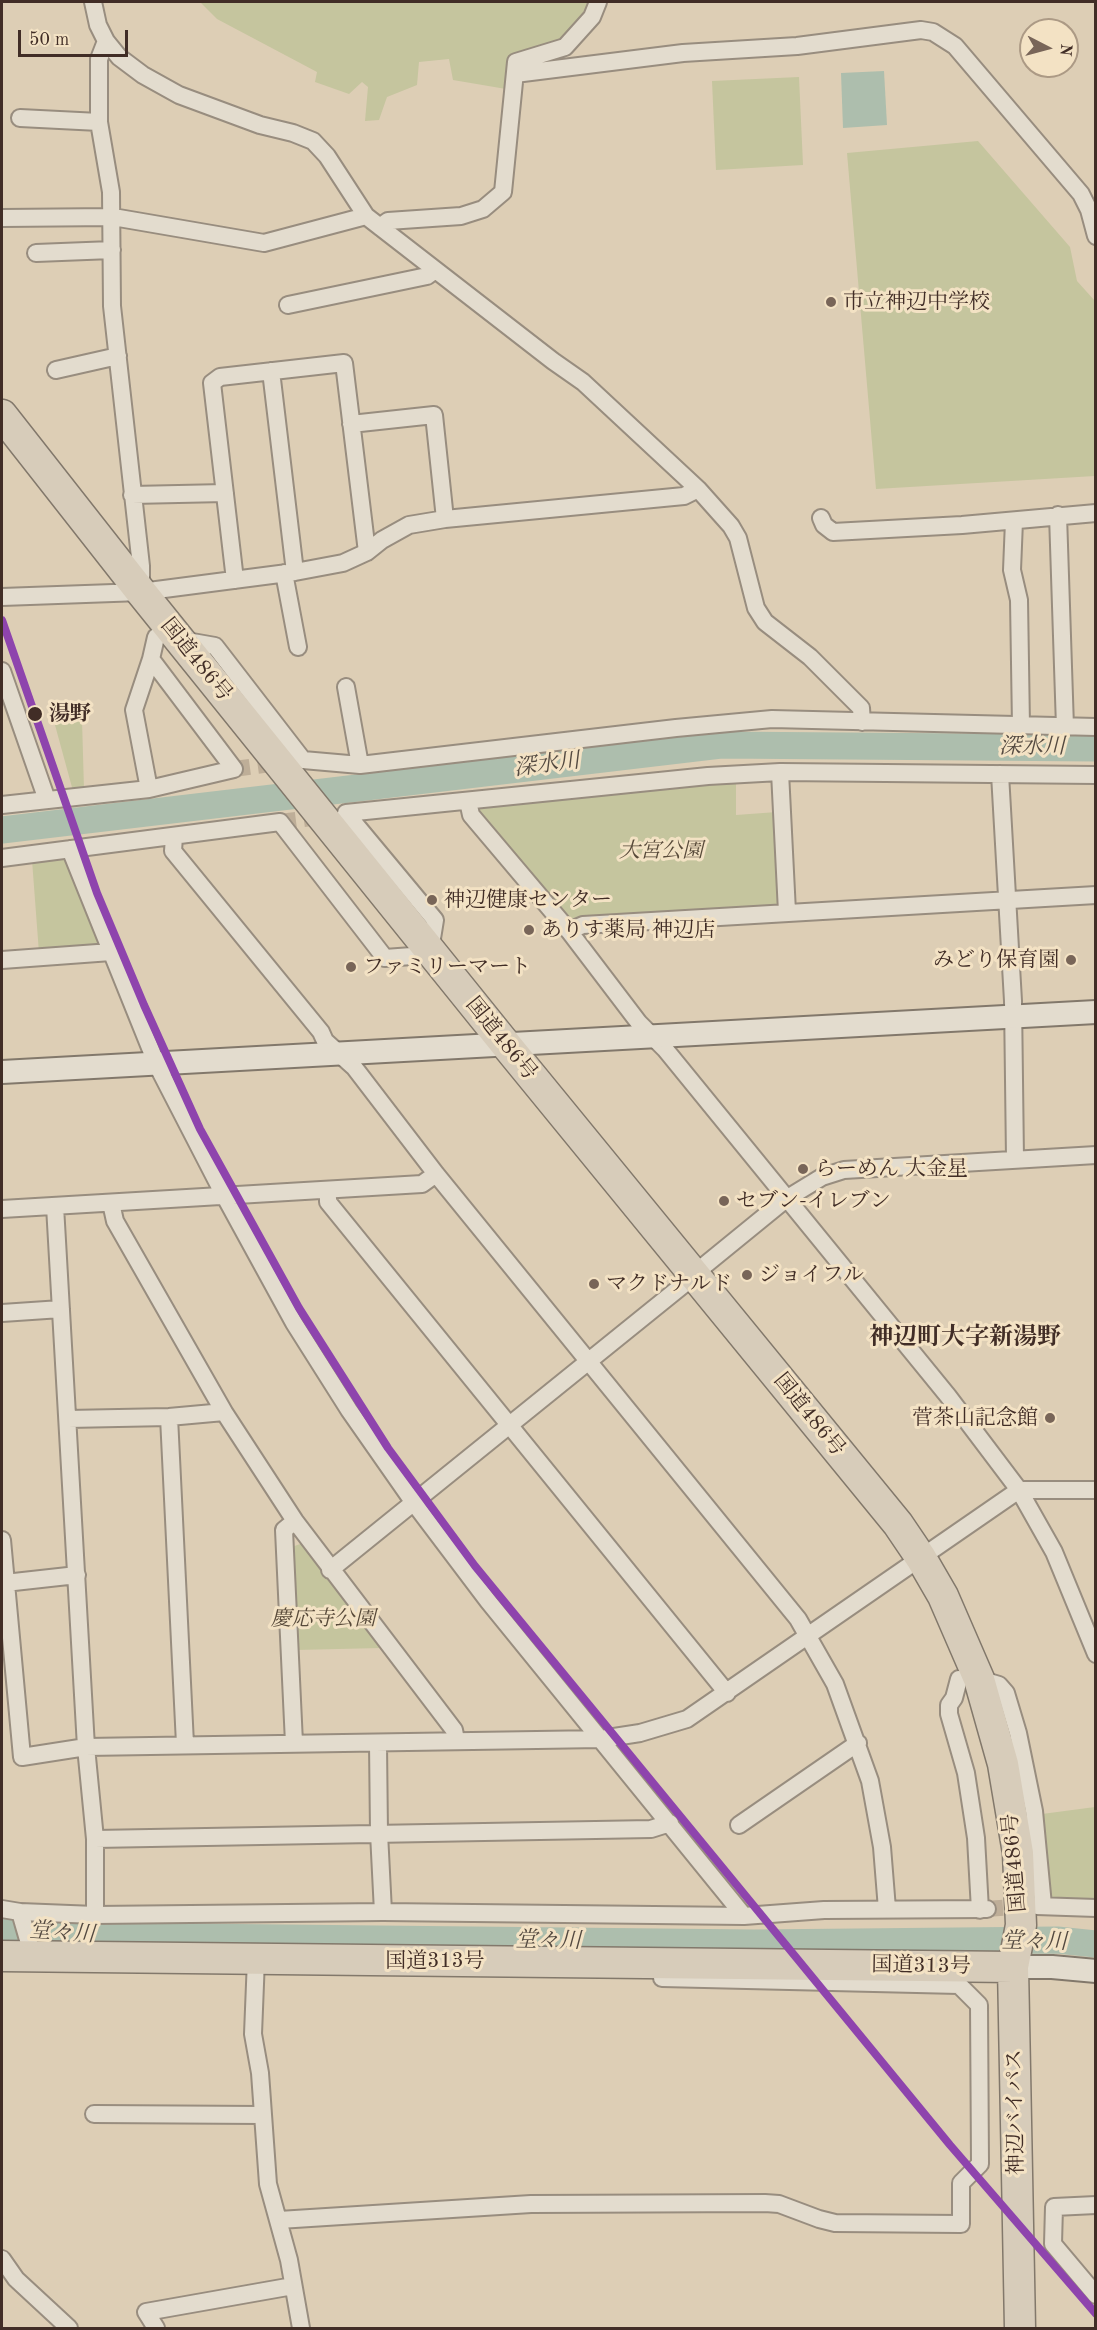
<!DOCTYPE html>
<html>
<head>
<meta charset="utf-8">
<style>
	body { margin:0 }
	#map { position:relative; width:1097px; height:2330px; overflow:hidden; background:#ddceb5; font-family:"Old Standard TT",serif }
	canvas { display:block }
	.frame { position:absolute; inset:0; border:3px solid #412d26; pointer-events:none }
	.north { position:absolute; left:1019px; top:18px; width:60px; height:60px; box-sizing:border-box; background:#f3e2c4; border:2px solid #ac9a85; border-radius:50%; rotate:96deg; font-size:16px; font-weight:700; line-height:24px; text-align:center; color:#412d26 }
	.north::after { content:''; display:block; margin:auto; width:21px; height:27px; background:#786558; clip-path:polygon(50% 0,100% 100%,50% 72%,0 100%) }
	.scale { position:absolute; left:18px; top:30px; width:110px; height:27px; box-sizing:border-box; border:3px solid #412d26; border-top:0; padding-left:8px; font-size:18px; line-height:21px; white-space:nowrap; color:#412d26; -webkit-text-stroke:4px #f3e2c4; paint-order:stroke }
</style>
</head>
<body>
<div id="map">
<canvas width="1097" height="2330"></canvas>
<div class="frame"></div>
<div class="north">N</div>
<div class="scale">50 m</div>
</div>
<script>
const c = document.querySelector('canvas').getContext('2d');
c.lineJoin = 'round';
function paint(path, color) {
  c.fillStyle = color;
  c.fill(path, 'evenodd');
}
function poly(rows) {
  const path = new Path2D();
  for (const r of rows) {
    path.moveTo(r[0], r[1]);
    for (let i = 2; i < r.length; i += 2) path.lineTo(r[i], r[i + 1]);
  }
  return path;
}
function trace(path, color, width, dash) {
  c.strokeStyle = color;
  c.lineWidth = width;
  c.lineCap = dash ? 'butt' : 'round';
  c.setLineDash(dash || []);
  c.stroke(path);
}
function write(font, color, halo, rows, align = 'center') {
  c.font = font + ' "Old Standard TT","Noto Serif JP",serif';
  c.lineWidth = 6;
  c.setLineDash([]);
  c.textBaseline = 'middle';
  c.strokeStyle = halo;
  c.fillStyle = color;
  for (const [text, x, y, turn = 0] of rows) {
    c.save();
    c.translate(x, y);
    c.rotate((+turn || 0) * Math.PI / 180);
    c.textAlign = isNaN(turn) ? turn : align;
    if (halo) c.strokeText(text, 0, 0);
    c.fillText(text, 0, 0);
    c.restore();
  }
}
paint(poly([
	[200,2,588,2,581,19,562,43,506,89,453,80,449,59,419,62,417,85,387,97,379,120,365,121,368,87,362,82,349,94,315,82,317,72,217,19],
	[799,77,803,165,716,170,712,81],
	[978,141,1070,247,1077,281,1095,301,1095,476,876,489,847,153],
	[52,714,82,720,84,789,73,791],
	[736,781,736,815,777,812,781,898,774,907,567,919,477,814,477,807],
	[64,855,101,945,39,953,32,860],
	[303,1543,381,1648,296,1650,289,1548],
	[1095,1807,1095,1904,1057,1902,1049,1895,1042,1814]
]), '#c5c59e');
paint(poly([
	[884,71,887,125,843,128,841,73]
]), '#adbead');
trace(poly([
	[2,830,721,745,1096,748],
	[2,1927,15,1932,37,1934,97,1936,754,1943,1057,1940,1096,1944]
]), '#adbead', 27);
trace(poly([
	[234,769,285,762],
	[280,822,327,816],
	[987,1909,1027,1906]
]), '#beae98', 16, [16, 8]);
const street = poly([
	[93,2,98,25,106,41,119,57,143,75,179,95,260,125,293,133,313,141,327,156,366,216,553,361,583,382,698,489,731,526,738,538,756,608,765,622,810,657,861,708,862,722],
	[106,41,99,59,99,122,111,192,112,306,141,566,141,588],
	[515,74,683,53,797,46,921,30,933,32,955,46,1081,194,1089,210,1096,236],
	[20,118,99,122],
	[2,218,113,217,264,243,366,216],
	[380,227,388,221,461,216,483,209,503,192,516,62,565,47,592,17,598,2],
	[36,253,112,250],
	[288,305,427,276,435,270],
	[56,370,118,356],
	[271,371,295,572],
	[351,424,434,415,445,519],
	[132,495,225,493],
	[1058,515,1065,727],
	[821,518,824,525,833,532,962,525,1096,513],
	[1014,521,1012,570,1019,600,1021,726],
	[284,573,298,647],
	[235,580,212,383,220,377,344,363,367,552],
	[2,597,141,592,295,572,343,563,367,552,382,540,409,525,445,519,684,496,698,489],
	[181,640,215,646,303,760,360,765,676,728,772,719,1096,727],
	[2,671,47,800],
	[346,687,360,765],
	[780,772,787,912],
	[1000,774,1013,1001,1015,1159],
	[149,789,134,710,151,659,156,637],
	[468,801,471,815,569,931,639,1023,665,1049,948,1396,1019,1490,1054,1552,1096,1654],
	[2,805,149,789,234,769,151,659],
	[346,813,708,776,780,772,1096,775],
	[346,813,435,920,430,951],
	[174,837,173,851,321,1032,325,1041,354,1067,436,1174,798,1619,835,1684,870,1781,882,1847,887,1909],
	[70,849,157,1065,224,1195,294,1323,349,1410,414,1503,488,1601,744,1916],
	[2,858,280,822,385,958,412,956],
	[569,931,583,925,1096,895],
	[2,960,111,952],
	[328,1191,328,1202,727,1693],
	[111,1203,115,1221,224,1412,295,1521,454,1730,456,1740],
	[55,1206,86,1747,95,1839,95,1915],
	[2,1209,422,1184,436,1174],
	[2,1313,61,1309],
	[169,1417,185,1744],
	[68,1419,169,1417,224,1412],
	[2,1540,22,1757,86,1747,601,1739,640,1733,687,1719,1019,1490,1096,1490],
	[330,1570,683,1285,694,1274,786,1199,822,1177,844,1170,1096,1155],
	[5,1583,77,1575],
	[959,1679,954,1698,949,1705,949,1714,966,1773,976,1838,980,1910],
	[979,1679,999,1685,1006,1693,1018,1733,1034,1811,1043,1905],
	[294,1743,284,1530,295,1521],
	[378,1744,379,1833,383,1912],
	[739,1825,858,1743],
	[95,1839,651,1829,670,1823],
	[1037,1906,1096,1908],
	[2,1909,20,1912,33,1957],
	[20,1912,95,1915,383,1912,744,1916,824,1910,987,1909],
	[256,1959,253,2034,260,2073,268,2184,289,2260,301,2328],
	[94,2114,262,2115],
	[1096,2205,1054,2207,1053,2244,1096,2295],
	[279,2220,531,2204,765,2203,779,2204,819,2219,835,2223,961,2224,961,2183,980,2164,979,2005,959,1985,662,1978],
	[2,2259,16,2279,69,2328],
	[156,2328,146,2312,293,2286]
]);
const secondary = poly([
	[2,1072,1096,1012],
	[1013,1967,1052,1967,1096,1971]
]);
const highway = poly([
	[2,415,141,592,507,1046,898,1524,921,1558,943,1596,979,1679,1003,1764,1018,1853,1021,1925,1013,1967,1020,2328],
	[2,1956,1013,1967]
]);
trace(street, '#988d7f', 20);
trace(secondary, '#82786b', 26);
trace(highway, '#82786b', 33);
trace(street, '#e3dcce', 16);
trace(secondary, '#e3dcce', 22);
trace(highway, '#d7ccba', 30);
trace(poly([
	[2,620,97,893,144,1005,200,1129,299,1308,388,1448,475,1566,950,2145,1096,2314]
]), '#8e44ad', 8);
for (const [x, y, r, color] of [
	[831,302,6,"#786558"],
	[35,714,8,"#412d26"],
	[432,900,6,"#786558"],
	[529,930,6,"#786558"],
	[1071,960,6,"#786558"],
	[351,967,6,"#786558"],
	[803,1169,6,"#786558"],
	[724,1201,6,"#786558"],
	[747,1275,6,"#786558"],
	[594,1284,6,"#786558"],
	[1050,1418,6,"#786558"]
]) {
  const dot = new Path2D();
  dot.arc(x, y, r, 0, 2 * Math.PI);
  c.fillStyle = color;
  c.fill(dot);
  trace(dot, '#f3e2c4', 2);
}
write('21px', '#412d26', '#f3e2c4', [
	["市立神辺中学校",843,302],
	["神辺健康センター",444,900],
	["ありす薬局 神辺店",541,930],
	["みどり保育園",1059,960,"right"],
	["ファミリーマート",363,967],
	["らーめん 大金星",815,1169],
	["セブン-イレブン",736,1201],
	["ジョイフル",759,1275],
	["マクドナルド",606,1284],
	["菅茶山記念館",1038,1418,"right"]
], 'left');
write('21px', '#412d26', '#f3e2c4', [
	["国道486号",196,660,51],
	["国道486号",501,1039,51],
	["国道486号",809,1415,51],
	["国道486号",1015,1863,-95],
	["国道313号",435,1961],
	["国道313号",921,1966,1],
	["神辺バイパス",1016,2112,-91]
]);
write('bold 21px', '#412d26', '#f3e2c4', [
	["湯野",49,714]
], 'left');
write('italic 21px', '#584a3a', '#f3e2c4', [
	["大宮公園",661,851],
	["慶応寺公園",323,1619]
]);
write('italic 22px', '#534940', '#f3e2c4', [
	["深水川",1032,747],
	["深水川",547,765,-7],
	["堂々川",62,1933,4],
	["堂々川",548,1941,1],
	["堂々川",1034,1942,1]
]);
write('bold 24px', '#412d26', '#f3e2c4', [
	["神辺町大字新湯野",965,1338]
]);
</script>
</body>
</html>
